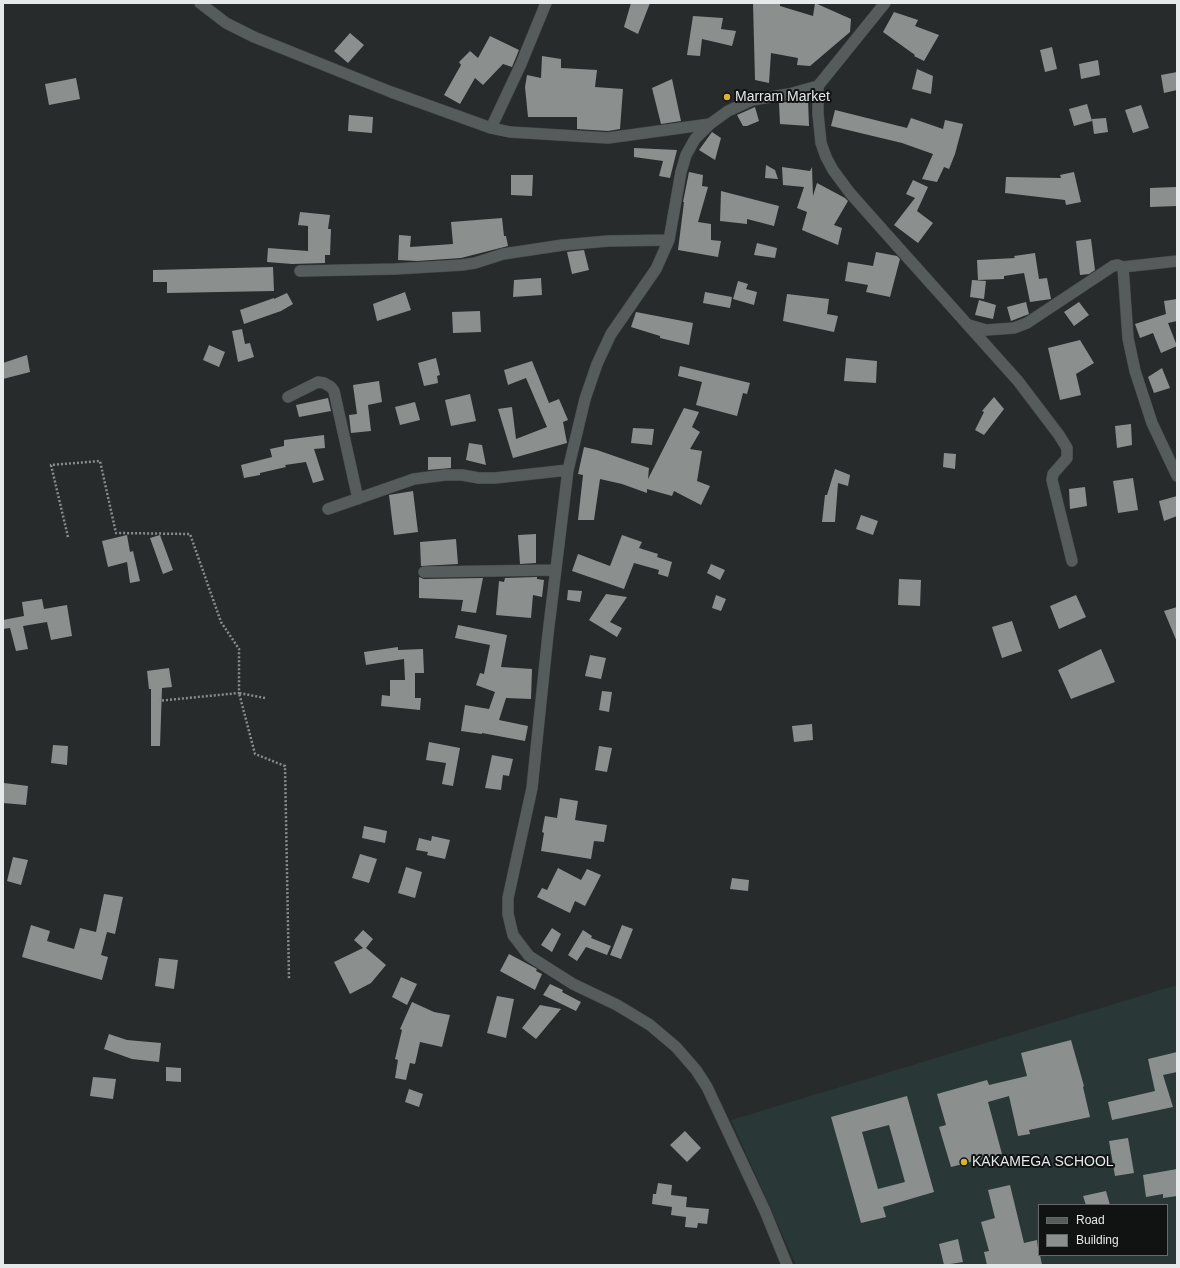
<!DOCTYPE html>
<html>
<head>
<meta charset="utf-8">
<style>
	body { margin:0 }
	#map { position:relative; width:1180px; height:1268px; overflow:hidden; background:#272b2b; font-family:Helvetica,sans-serif }
	canvas { display:block }
	.frame { position:absolute; inset:0; border:4px solid #e6e9e9; pointer-events:none }
	.legend { position:absolute; left:1038px; top:1204px; width:130px; height:52px; box-sizing:border-box; background:#111313; border:1px solid #666969; margin:0; padding:5px 7px; list-style:none; font-size:12px; color:#e6e9e9 }
	.legend li { display:flex; align-items:center; gap:8px; height:20px }
	.legend b { width:20px; border:1px solid #666969 }
</style>
</head>
<body>
<div id="map">
<canvas width="1180" height="1268"></canvas>
<div class="frame"></div>
<ul class="legend">
<li><b style="height:5px;background:#565b5b"></b>Road</li>
<li><b style="height:11px;background:#8b908e"></b>Building</li>
</ul>
</div>
<script>
const c = document.querySelector('canvas').getContext('2d');
c.lineJoin = 'round';
function paint(path, color) {
  c.fillStyle = color;
  c.fill(path, 'evenodd');
}
function poly(rows) {
  const path = new Path2D();
  for (const r of rows) {
    path.moveTo(r[0], r[1]);
    for (let i = 2; i < r.length; i += 2) path.lineTo(r[i], r[i + 1]);
  }
  return path;
}
function trace(path, color, width, dash) {
  c.strokeStyle = color;
  c.lineWidth = width;
  c.lineCap = dash ? 'butt' : 'round';
  c.setLineDash(dash || []);
  c.stroke(path);
}
function write(font, color, halo, rows, align = 'center') {
  c.font = font + ' Helvetica,sans-serif';
  c.lineWidth = 4;
  c.setLineDash([]);
  c.textBaseline = 'middle';
  c.strokeStyle = halo;
  c.fillStyle = color;
  for (const [text, x, y, turn = 0] of rows) {
    c.save();
    c.translate(x, y);
    c.rotate((+turn || 0) * Math.PI / 180);
    c.textAlign = isNaN(turn) ? turn : align;
    if (halo) c.strokeText(text, 0, 0);
    c.fillText(text, 0, 0);
    c.restore();
  }
}
paint(poly([
	[1177,985,1177,1265,796,1265,731,1120],
	[1039,1205,1167,1205,1167,1255,1039,1255]
]), '#2a3737');
paint(poly([
	[631,3,650,3,638,34,624,27],
	[753,3,780,3,780,6,813,16,815,3,851,19,850,32,810,66,797,65,798,58,771,53,769,83,755,80],
	[894,12,918,20,915,26,939,35,924,61,914,56,915,55,883,32],
	[693,16,723,18,721,29,736,31,732,46,702,39,700,56,687,55],
	[350,33,364,45,348,63,334,51],
	[490,36,519,50,512,67,503,64,483,85,475,78,460,104,444,95,461,65,459,62,470,51,478,58],
	[1052,47,1057,69,1045,72,1040,50],
	[542,56,561,59,561,68,597,70,595,87,623,89,620,129,608,131,577,129,577,117,528,117,525,87,527,75,541,78],
	[1098,60,1100,75,1081,79,1079,64],
	[917,69,933,76,931,94,912,89],
	[1177,72,1177,90,1164,93,1161,75],
	[76,78,80,99,49,105,45,84],
	[672,79,681,121,661,124,652,88],
	[808,99,809,126,780,124,779,103],
	[1087,104,1092,121,1074,126,1069,109],
	[1141,105,1149,128,1133,133,1125,110],
	[755,107,759,121,747,126,743,126,737,115],
	[835,110,907,128,911,118,943,129,945,120,963,124,955,154,949,169,944,167,937,182,922,179,933,154,902,143,831,126],
	[349,115,373,117,372,133,348,131],
	[1106,118,1108,132,1094,134,1092,119],
	[712,132,721,138,715,160,699,150],
	[634,148,677,150,670,178,659,176,663,161,634,157],
	[766,165,775,170,778,179,765,178],
	[782,167,810,171,812,167,813,196,817,183,845,198,848,201,834,225,842,228,838,245,802,230,807,212,797,208,804,187,783,185],
	[689,172,703,175,702,186,708,187,698,222,711,224,711,240,721,241,718,257,678,250,684,202,683,202],
	[1074,172,1081,202,1066,205,1065,200,1005,193,1006,177,1061,178,1060,175],
	[511,175,533,175,532,196,511,195],
	[913,180,928,187,917,211,933,223,918,243,894,225,915,198,906,194],
	[1176,187,1177,206,1150,207,1150,188],
	[721,191,779,206,774,226,747,219,747,224,720,221],
	[300,212,330,215,328,229,331,229,330,255,325,255,325,263,292,264,267,262,268,248,308,251,308,226,298,225],
	[502,218,504,236,506,236,508,246,461,258,417,261,398,260,399,235,411,236,410,247,453,244,451,222],
	[1091,239,1095,270,1089,274,1080,275,1076,241],
	[757,243,777,248,775,258,754,255],
	[584,250,589,270,572,274,567,252],
	[876,252,897,256,900,259,890,297,866,292,868,285,845,281,848,262,873,266],
	[1035,253,1039,279,1047,278,1051,299,1030,302,1024,273,1004,276,1004,279,978,280,977,260,1015,258,1014,256],
	[273,267,274,291,167,293,167,282,153,282,153,270],
	[541,278,542,295,513,297,514,280],
	[972,280,986,281,984,299,970,297],
	[738,281,748,284,746,289,757,292,754,305,733,299],
	[405,292,411,310,377,321,373,304],
	[705,292,732,297,730,308,703,303],
	[287,293,293,304,281,311,244,324,240,310,274,298,274,299],
	[787,294,829,299,827,314,838,316,834,332,783,321],
	[1177,299,1177,321,1168,323,1177,346,1161,353,1153,333,1140,338,1135,324,1166,314,1164,301],
	[979,300,996,305,993,319,975,315],
	[1026,302,1029,314,1011,321,1007,307],
	[1079,302,1089,315,1074,326,1064,312],
	[480,311,481,332,453,333,452,312],
	[636,312,693,323,689,345,660,338,660,336,631,327],
	[242,329,245,344,250,343,254,357,238,362,232,331],
	[1080,340,1094,363,1076,374,1081,395,1060,400,1048,348],
	[209,345,225,352,219,367,203,360],
	[27,355,30,372,3,379,3,363],
	[436,358,440,375,437,376,438,383,424,386,418,363],
	[846,358,877,361,876,383,844,381],
	[532,361,549,403,559,399,568,420,563,422,567,443,513,458,498,409,512,407,516,439,547,427,526,378,508,385,504,370],
	[680,366,750,383,747,394,743,393,737,416,696,405,702,382,678,376],
	[1162,368,1170,388,1154,393,1148,377],
	[379,381,382,402,368,405,371,431,351,433,349,415,357,414,353,385],
	[470,394,476,421,451,426,445,400],
	[994,397,1004,409,984,435,975,430,984,412,982,411],
	[328,398,331,411,299,417,296,405],
	[415,402,420,420,400,425,395,407],
	[684,408,699,412,692,427,700,432,690,449,702,451,697,481,710,486,701,505,674,491,672,496,647,489,647,493,622,484,600,479,594,520,578,520,583,475,578,474,584,447,597,450,649,468,648,479],
	[1131,424,1132,445,1117,448,1115,426],
	[633,428,654,429,652,445,631,443],
	[324,435,325,448,314,449,324,480,313,483,306,462,285,465,286,467,260,473,260,475,244,478,241,465,272,457,270,449,284,446,284,440],
	[469,443,482,445,486,465,466,460],
	[944,453,956,454,955,469,943,467],
	[428,457,451,457,451,468,428,470],
	[835,469,850,475,848,486,838,483,835,522,822,522,825,495,827,495],
	[1133,478,1138,510,1118,513,1113,481],
	[1085,487,1087,506,1070,509,1069,489],
	[413,491,418,532,394,535,389,495],
	[1177,496,1177,516,1164,521,1159,501],
	[861,515,878,521,873,535,856,529],
	[536,534,536,563,520,564,518,535],
	[127,535,130,552,133,551,140,581,130,583,127,562,108,567,102,541],
	[160,535,173,570,163,574,150,538],
	[622,535,642,542,639,548,658,554,657,557,672,562,668,577,658,574,659,570,634,563,624,589,572,571,578,554,610,566],
	[456,539,458,564,421,566,420,542],
	[711,564,725,570,720,580,707,573],
	[419,577,424,579,483,578,476,613,461,611,463,600,419,598],
	[537,577,537,579,544,580,542,597,533,595,531,618,496,615,499,581,504,582,505,578],
	[899,579,921,580,920,606,898,605],
	[568,590,582,591,580,602,567,600],
	[606,594,627,597,610,622,622,628,617,637,589,620],
	[716,595,726,599,721,611,712,608],
	[1076,595,1086,617,1059,629,1050,606],
	[42,599,44,609,67,605,72,636,51,640,47,622,23,626,28,649,16,651,10,628,3,629,3,620,24,616,22,602],
	[1177,607,1177,642,1164,611],
	[1012,621,1022,651,1002,658,992,627],
	[458,625,507,635,501,667,532,669,531,699,506,698,499,720,528,726,525,741,482,733,482,734,461,731,465,705,489,709,495,692,476,685,480,673,484,674,490,645,455,638],
	[398,647,398,650,423,649,424,673,415,673,415,698,421,698,420,710,381,706,382,695,390,696,390,680,405,680,404,659,366,665,364,652],
	[1101,649,1115,682,1071,699,1058,670],
	[590,655,606,658,601,679,585,676],
	[169,668,172,687,162,688,160,746,151,746,151,689,149,689,147,671],
	[602,691,612,692,609,712,599,710],
	[812,724,813,740,794,742,792,726],
	[429,742,460,748,453,786,442,784,446,763,426,760],
	[53,745,68,746,67,765,51,763],
	[599,746,612,748,607,772,595,770],
	[492,755,513,759,509,776,503,775,501,790,485,788],
	[4,783,28,786,26,805,3,803],
	[560,798,578,801,575,820,607,825,604,842,594,841,591,859,541,851,544,833,542,832,545,816,557,818],
	[364,826,387,831,385,843,362,838],
	[432,836,450,840,445,859,427,855,428,852,416,850,419,838,431,841],
	[360,854,377,859,369,883,352,878],
	[13,857,28,860,21,885,7,881],
	[406,867,422,872,415,898,398,893],
	[558,868,581,880,587,869,601,875,585,906,575,901,570,913,537,897,542,888,547,890],
	[732,878,749,880,748,891,730,889],
	[104,894,123,897,115,934,107,932,101,955,108,957,102,980,22,957,31,925,50,931,47,941,74,949,80,928,96,932],
	[622,925,633,929,621,959,610,955],
	[552,928,561,934,552,952,541,945],
	[363,930,373,939,366,948,386,965,371,983,350,994,334,962,363,948,354,940],
	[583,930,592,936,591,938,611,946,607,955,586,947,577,961,568,955],
	[509,954,537,969,536,971,542,974,535,990,500,971],
	[159,958,178,960,174,989,155,986],
	[401,977,417,984,407,1005,392,997],
	[550,984,563,990,562,992,581,1002,576,1011,543,995],
	[497,996,514,999,506,1038,487,1033],
	[412,1002,434,1012,450,1015,442,1047,420,1042,415,1064,410,1063,406,1080,395,1078,398,1060,395,1059,402,1030,400,1029],
	[540,1005,561,1009,536,1039,522,1028],
	[109,1034,127,1040,161,1043,159,1062,132,1059,104,1049],
	[1071,1040,1084,1086,1083,1087,1090,1117,1029,1130,1030,1134,1018,1136,1009,1096,988,1102,1002,1154,951,1167,939,1127,946,1125,937,1094,987,1080,989,1085,1027,1076,1021,1053],
	[1177,1052,1177,1072,1163,1075,1173,1107,1112,1120,1108,1102,1155,1091,1148,1059],
	[166,1067,181,1068,181,1082,166,1081],
	[93,1077,116,1079,113,1099,90,1096],
	[409,1089,423,1094,419,1107,405,1102],
	[907,1096,934,1192,883,1207,886,1217,861,1223,831,1117],
	[889,1125,905,1182,878,1189,862,1132],
	[685,1131,701,1148,687,1162,670,1145],
	[1128,1138,1134,1173,1115,1176,1109,1141],
	[1177,1169,1177,1196,1163,1198,1163,1194,1146,1197,1143,1175],
	[658,1183,672,1185,671,1195,687,1197,686,1207,709,1209,707,1224,698,1223,697,1228,685,1227,686,1217,671,1215,672,1207,652,1204,653,1194,656,1194],
	[1010,1185,1024,1243,1037,1240,1039,1255,1040,1255,1042,1265,987,1265,984,1252,989,1251,981,1222,995,1218,988,1190],
	[1106,1191,1110,1205,1086,1205,1083,1196],
	[958,1239,963,1262,944,1265,939,1244]
]), '#8b908e');
const street = poly([
	[200,3,226,23,254,37,391,92,491,128,510,132,608,138,710,124],
	[818,86,818,114,821,143,826,157,833,170,850,193,890,238,1018,381,1059,435,1067,448,1067,458,1053,474,1052,480,1072,561],
	[491,128,521,64,546,3],
	[1123,267,1128,338,1135,371,1152,423,1177,476],
	[300,271,395,269,462,265,475,263,503,254,563,245,608,241,669,240],
	[969,325,986,330,1014,328,1027,323,1113,266,1118,265,1123,267,1177,261],
	[288,397,318,382,324,383,331,387,334,391,358,499],
	[328,509,414,479,445,475,462,475,479,478,495,478,568,470],
	[424,572,556,570],
	[787,1265,765,1211,707,1087,696,1070,676,1047,650,1025,617,1005,573,984,529,956,513,935,508,914,508,898,532,788,548,634,568,470,585,399,597,364,611,334,656,269,669,240,681,172,686,155,695,139,710,124,728,111,752,100,789,94,818,86,885,3]
]);
trace(street, '#434747', 12);
trace(poly([
	[68,537,51,465,100,461,116,533,190,534,221,622,239,649,239,693,157,701],
	[265,698,239,693,255,754,285,766,289,979]
]), '#898c8c', 2.5, [2, 2]);
trace(street, '#565b5b', 11);
for (const [x, y, r, color] of [
	[727,97,4,"#dcb233"],
	[964,1162,4,"#dcb233"]
]) {
  const dot = new Path2D();
  dot.arc(x, y, r, 0, 2 * Math.PI);
  c.fillStyle = color;
  c.fill(dot);
  trace(dot, '#111313', 1.5);
}
write('14px', '#e6e9e9', '#111313', [
	["Marram Market",735,97],
	["KAKAMEGA SCHOOL",972,1162]
], 'left');
</script>
</body>
</html>
